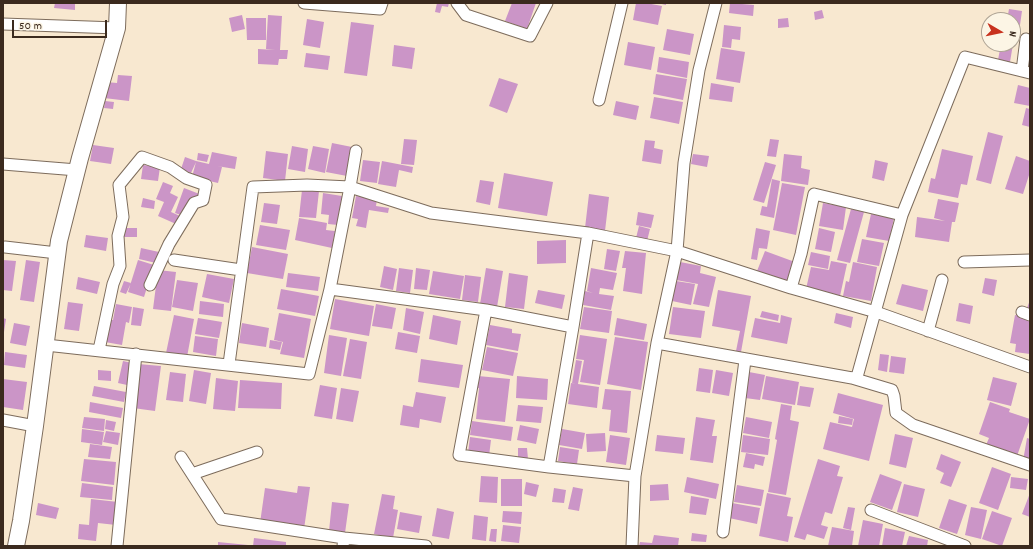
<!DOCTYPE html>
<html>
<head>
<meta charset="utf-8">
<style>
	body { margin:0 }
	#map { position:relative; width:1033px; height:549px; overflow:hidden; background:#f8e8d0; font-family:Dekko,sans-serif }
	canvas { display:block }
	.frame { position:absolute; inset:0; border:4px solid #3b2a1e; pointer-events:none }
	.north { position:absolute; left:981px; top:12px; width:40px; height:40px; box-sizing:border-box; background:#fcf5e5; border:1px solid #afa495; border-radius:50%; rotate:99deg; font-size:11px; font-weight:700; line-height:16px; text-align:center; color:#3b2a1e }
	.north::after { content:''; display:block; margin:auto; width:14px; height:18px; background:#c8321e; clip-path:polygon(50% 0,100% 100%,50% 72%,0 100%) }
	.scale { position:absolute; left:12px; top:20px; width:95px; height:18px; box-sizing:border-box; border:2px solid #3b2a1e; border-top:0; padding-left:5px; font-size:12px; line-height:14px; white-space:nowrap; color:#3b2a1e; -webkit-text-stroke:3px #fcf5e5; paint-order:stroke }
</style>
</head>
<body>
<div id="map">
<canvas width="1033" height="549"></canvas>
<div class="frame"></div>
<div class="north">N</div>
<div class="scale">50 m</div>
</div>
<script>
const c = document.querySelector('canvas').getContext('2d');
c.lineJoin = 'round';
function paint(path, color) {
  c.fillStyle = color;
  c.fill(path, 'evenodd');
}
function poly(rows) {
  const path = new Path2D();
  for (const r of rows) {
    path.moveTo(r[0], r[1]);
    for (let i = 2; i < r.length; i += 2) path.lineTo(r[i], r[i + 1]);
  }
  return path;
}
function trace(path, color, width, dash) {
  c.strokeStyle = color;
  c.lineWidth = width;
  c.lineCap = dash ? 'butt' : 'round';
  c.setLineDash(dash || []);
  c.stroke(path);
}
paint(poly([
	[55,3,75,3,75,10,54,8],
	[437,3,449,3,448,7,442,6,440,13,435,12],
	[512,3,536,3,527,29,505,21],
	[636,3,646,3,662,6,658,25,633,20],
	[657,3,666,3,666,5],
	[730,3,754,5,753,16,729,13],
	[1009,9,1022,11,1020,25,1013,24,1013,20,1007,20],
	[822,10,824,18,815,20,814,12],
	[242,15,245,29,232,32,229,18],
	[268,15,282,16,280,50,288,50,287,59,279,59,278,65,258,64,258,49,275,50,266,49],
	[246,18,266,18,266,40,247,40],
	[788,18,789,27,778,28,778,19],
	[307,19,324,22,320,48,303,45],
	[351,22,374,25,367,76,344,73],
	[724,25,741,27,740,40,732,39,731,48,722,47],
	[1013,25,1016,25,1014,40,1013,40],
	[667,29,694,34,690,55,663,50],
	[628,42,655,47,651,70,624,65],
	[1001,44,1013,44,1010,62,998,60],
	[394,45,415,48,412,69,392,66],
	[721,48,745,52,740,83,716,79],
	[306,53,330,56,328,70,304,67],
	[659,57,689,62,687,78,657,72],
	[656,74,687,79,683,100,653,94],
	[118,75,132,76,129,101,104,98,106,82,117,83],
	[499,78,518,84,507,113,489,106],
	[711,83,734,87,732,102,709,99],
	[1018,85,1030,88,1030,106,1014,103],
	[654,97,683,102,679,124,650,118],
	[105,101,114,102,113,109,104,108],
	[616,101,639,106,636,120,613,115],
	[1026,108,1030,109,1030,127,1022,125],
	[988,132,1003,136,991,184,976,180],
	[404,139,417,140,414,165,401,164],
	[770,139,779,140,776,157,767,156],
	[645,140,655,141,654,148,663,150,661,164,642,161],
	[332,143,352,147,347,176,326,172],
	[93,145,114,148,111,164,90,161],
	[292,146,308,149,305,172,288,169],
	[313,146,329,149,325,173,308,169],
	[942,149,973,156,967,185,961,184,958,198,928,192,931,178,935,179],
	[266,151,288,154,285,181,263,178],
	[212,152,237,157,235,169,217,166,222,167,218,183,192,177,196,162,191,173,181,169,185,157,196,161,209,164],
	[198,153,209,155,207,162,197,160],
	[693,154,709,156,707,167,691,164],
	[784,154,802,156,801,168,810,170,808,185,781,181],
	[1016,156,1030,161,1030,172,1023,194,1005,189],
	[363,160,380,162,377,183,360,181],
	[875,160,888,163,884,181,872,178],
	[382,161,413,167,412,173,399,170,396,187,378,184],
	[765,162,776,165,764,203,753,200],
	[143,165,160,167,158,181,141,179],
	[504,173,553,182,547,216,498,208],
	[772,179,780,181,774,218,760,215,762,206,767,207],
	[480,180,494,182,490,205,476,202],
	[163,182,173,186,170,193,178,197,171,212,180,216,176,224,158,216,164,202,156,199],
	[782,183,805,187,796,235,773,230],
	[184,188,202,195,200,200,191,197,184,216,175,213],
	[302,190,319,191,316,218,299,217],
	[323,193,342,196,338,225,328,224,329,215,321,214],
	[589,194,609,197,605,231,585,228],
	[356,196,377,199,376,206,389,208,388,213,369,210,366,228,356,226,358,219,352,218],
	[143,198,155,201,154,209,141,207],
	[938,199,959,203,955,222,952,222,949,242,915,237,917,217,945,221,934,218],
	[264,203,280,205,277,224,261,222],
	[823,203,846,207,843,230,819,226],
	[851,209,864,212,850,263,837,260],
	[638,212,654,215,651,228,636,225],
	[871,214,894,218,889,241,866,237],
	[299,218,327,223,326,230,335,231,332,248,295,240],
	[260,225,290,230,286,250,256,245],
	[639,226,650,229,647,241,636,238],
	[120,228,137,228,137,237,120,237],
	[756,228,770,231,767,249,759,248,757,260,751,259],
	[819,228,835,232,831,252,815,249],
	[86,235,108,238,106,251,84,247],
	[862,239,884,243,879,266,857,262],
	[566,240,566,263,537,264,537,241],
	[252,247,288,254,283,279,247,273],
	[141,248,159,252,156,263,139,259],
	[607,249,620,251,616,271,604,269],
	[625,251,646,253,642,294,623,291,626,268,622,268],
	[765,251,795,262,788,282,757,271],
	[811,252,830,256,828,269,808,265],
	[3,260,16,261,12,291,3,290],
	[26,260,40,262,34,302,20,300],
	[138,260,154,265,144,297,128,292],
	[831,261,847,264,840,296,806,289,811,267,829,270],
	[680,262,701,266,700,273,716,277,709,307,693,304,698,284,676,280],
	[853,262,877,267,871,301,843,296,846,281,849,282],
	[384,266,397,269,393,290,380,287],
	[399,268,413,270,410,293,396,291],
	[416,268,430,270,427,290,414,289],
	[486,268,503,271,497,307,480,304],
	[591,268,617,273,613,290,600,288,599,294,614,296,611,310,583,305,585,291,593,293,587,291],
	[158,270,176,272,171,311,153,309],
	[433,271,464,276,460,299,429,294],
	[288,273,320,277,318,291,286,287],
	[509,273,528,276,524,309,505,307],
	[207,274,234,279,229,303,202,297],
	[465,275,481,277,478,302,462,300],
	[78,277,100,282,97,294,76,289],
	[985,278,997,280,994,296,982,293],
	[177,280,198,283,193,311,172,307],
	[124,281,131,283,126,294,120,292],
	[676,281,695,284,691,305,672,301],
	[902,284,928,290,923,311,896,304],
	[281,289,319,296,315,316,277,309],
	[538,290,565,295,562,309,535,303],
	[718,290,751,296,741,352,736,351,740,331,712,326],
	[335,299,374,306,369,336,330,329],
	[1030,300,1030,309,1027,308],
	[200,301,224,304,223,317,199,314],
	[68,302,83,304,79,331,64,329],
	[959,303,973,306,970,324,956,321],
	[116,304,132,307,129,323,126,322,122,345,105,342,109,320,113,320],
	[376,304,396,308,392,329,372,326],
	[133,307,144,309,141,326,131,325],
	[584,307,612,311,609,333,580,329],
	[673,307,705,311,701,338,669,334],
	[406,308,424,312,420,334,403,330],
	[762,311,779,315,778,321,760,317],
	[279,313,311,319,304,358,280,354,283,342,274,340],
	[836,313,853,317,851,328,834,323],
	[174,315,194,319,187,357,166,353],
	[433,315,461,321,457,345,429,339],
	[781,315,792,318,787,344,751,337,755,318,780,323],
	[1015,315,1030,318,1030,354,1015,352,1016,344,1010,343],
	[3,318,6,319,4,332,3,332],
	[198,318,222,322,219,338,195,334],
	[617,318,647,324,644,340,614,335],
	[14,323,30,326,26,346,10,343],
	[242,323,269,328,266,347,239,343],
	[490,325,512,329,512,333,521,334,518,351,486,345],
	[398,332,420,336,417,353,395,349],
	[329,335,347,338,341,376,324,373],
	[580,335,607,339,600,385,580,382,584,360,576,359],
	[195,336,218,339,216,356,193,352],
	[615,337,648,342,641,390,607,384],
	[350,339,367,342,361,379,343,376],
	[270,340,282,342,280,350,269,348],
	[487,347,518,353,513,376,482,370],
	[5,352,27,355,25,368,4,365],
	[880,354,889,355,887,372,878,370],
	[891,356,906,358,904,374,889,372],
	[421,359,463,365,459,388,418,382],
	[576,360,582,361,578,384,599,387,597,408,568,404,571,383,576,384,572,383],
	[123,361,132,363,127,385,118,383],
	[138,364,161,366,155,411,133,408],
	[699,368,713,370,710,393,696,391],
	[98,370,111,371,111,381,98,380],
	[194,370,211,373,206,404,189,401],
	[716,370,733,373,729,396,712,393],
	[170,372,186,374,183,402,166,400],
	[749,372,765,375,760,400,745,398],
	[478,376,510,379,505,422,476,419,479,388,477,388],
	[517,376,548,379,547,400,516,398],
	[766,376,799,382,795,405,762,399],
	[993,377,1017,383,1011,406,987,400],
	[216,378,238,381,235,411,213,409],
	[3,379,27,382,23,410,3,407],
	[240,380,282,383,281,409,238,408],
	[320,385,337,388,332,419,314,416],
	[94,386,126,392,124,402,92,396],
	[800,386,814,388,810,407,797,405],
	[341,388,359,391,353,422,336,419],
	[605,389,631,391,627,433,609,431,611,410,602,409],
	[416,392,446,397,441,423,420,419,419,428,400,425,403,405,413,407],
	[838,393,883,405,869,461,823,449,830,422,852,427,854,419,833,413],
	[90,402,123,408,121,418,89,412],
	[990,402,1010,409,1009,412,1030,419,1017,456,986,445,989,438,979,434],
	[781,404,792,406,790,420,799,422,786,495,768,492,777,440,775,439],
	[518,405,543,407,541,423,516,421],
	[839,416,853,419,852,425,838,423],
	[84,417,105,419,104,431,82,428],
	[696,417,715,420,712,436,717,436,713,463,690,460],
	[746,417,772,422,769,438,743,433],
	[106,420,116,422,114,431,105,429],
	[472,421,513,427,511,441,470,435],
	[520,425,539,429,536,444,517,440],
	[82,429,104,432,102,445,81,442],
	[562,429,585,433,582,449,559,445],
	[106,431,120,433,118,445,103,442],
	[605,433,606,451,587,452,586,434],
	[895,434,913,438,906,468,889,464],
	[610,435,630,438,626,465,606,462],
	[657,435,685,438,683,454,655,451],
	[743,435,770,439,768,455,741,452],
	[470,437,491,440,489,456,468,453],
	[1027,438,1030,439,1030,462,1023,461],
	[90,444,112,447,110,459,88,457],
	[560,447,579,450,577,464,558,461],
	[518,448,527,448,528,459,518,460],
	[746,453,765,457,763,466,755,464,754,469,743,467],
	[941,454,961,462,951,487,940,483,944,473,936,469],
	[84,459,116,462,114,485,81,481],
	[818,459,840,466,837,476,843,477,832,514,825,512,821,525,828,527,824,539,807,534,805,540,794,537],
	[992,467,1011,474,998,510,979,503],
	[880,474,902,482,892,510,870,502],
	[481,476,498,477,497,503,479,502],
	[687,477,719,484,716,499,684,492],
	[1011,477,1028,479,1026,490,1010,488],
	[501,479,522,479,522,506,501,506],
	[526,482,539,485,536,497,524,494],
	[82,483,113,487,112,500,80,497],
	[668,484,669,500,650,501,650,485],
	[904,484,925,489,918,517,897,512],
	[737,485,764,490,761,506,734,502],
	[298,486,310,487,304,529,260,523,265,488,297,493],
	[573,487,583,489,579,511,568,509],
	[554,488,566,490,564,503,552,502],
	[767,493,791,498,787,516,793,517,788,542,759,536],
	[1030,493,1030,517,1022,514],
	[382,494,395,496,393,509,398,510,393,538,374,534],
	[691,496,709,499,706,515,689,513],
	[91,499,118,502,116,525,98,523,96,541,78,539,79,524,89,525],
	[949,499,967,505,957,534,939,528],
	[332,502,349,504,345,533,329,531],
	[38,503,59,508,56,519,36,515],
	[732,503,760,508,757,524,729,518],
	[848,507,855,508,851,530,843,528],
	[971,507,987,510,981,539,965,535],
	[437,508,454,512,449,539,432,536],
	[503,511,522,512,521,524,502,522],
	[992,511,1012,518,1002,546,982,539],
	[400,512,422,516,419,533,397,529],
	[474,515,488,517,486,541,472,539],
	[863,520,883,524,879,546,858,546],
	[503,525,521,527,519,543,501,541],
	[832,527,854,531,852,546,828,546],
	[885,528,905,532,902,546,882,546],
	[491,529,497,529,496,542,489,541],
	[692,533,707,535,706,542,691,541],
	[654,535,679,538,678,546,639,546,640,542,652,543],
	[909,536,928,540,927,546,906,546],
	[254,538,286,542,286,546,253,546],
	[218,542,248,545,248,546,218,546]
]), '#cb95c7');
const minor = poly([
	[304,3,380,9,382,3],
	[457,3,466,15,530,36,547,3],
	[716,3,699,70,684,163,677,251,791,288,876,312,1030,367],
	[3,24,117,28],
	[1022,71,1026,39],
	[599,100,622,3],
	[3,164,77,170],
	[5,247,57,253],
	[174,260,241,270],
	[964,262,1030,260],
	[791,288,801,254,814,194,902,215],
	[330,289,350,187,356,151],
	[486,310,573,327],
	[1022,312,1030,315],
	[928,331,942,280],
	[46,345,309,374,330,289,486,310,459,455,549,467,573,327,588,233,677,251,657,343],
	[99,350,113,284,120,266,118,236,123,217,119,185,142,157,170,167,186,178,206,185,203,200,194,203,169,244,150,285],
	[229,364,253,187,307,185,350,187,431,213,588,233],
	[852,378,892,390,894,396,896,413,913,425,1030,465],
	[3,420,35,426],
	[181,457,221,519,344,538],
	[549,467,635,476],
	[192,474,257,452],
	[871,510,965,546],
	[723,532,745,360],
	[117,546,136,354],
	[343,546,344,538,426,546],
	[632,546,635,476,657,343,852,378,857,377,902,215,965,57,1030,73]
]);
const secondary = poly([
	[16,546,21,521,35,426,59,241,80,158,117,28,118,3]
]);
trace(minor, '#7d6c5c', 13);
trace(secondary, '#7d6c5c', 18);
trace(minor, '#fff', 11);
trace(secondary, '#fff', 16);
</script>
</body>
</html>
